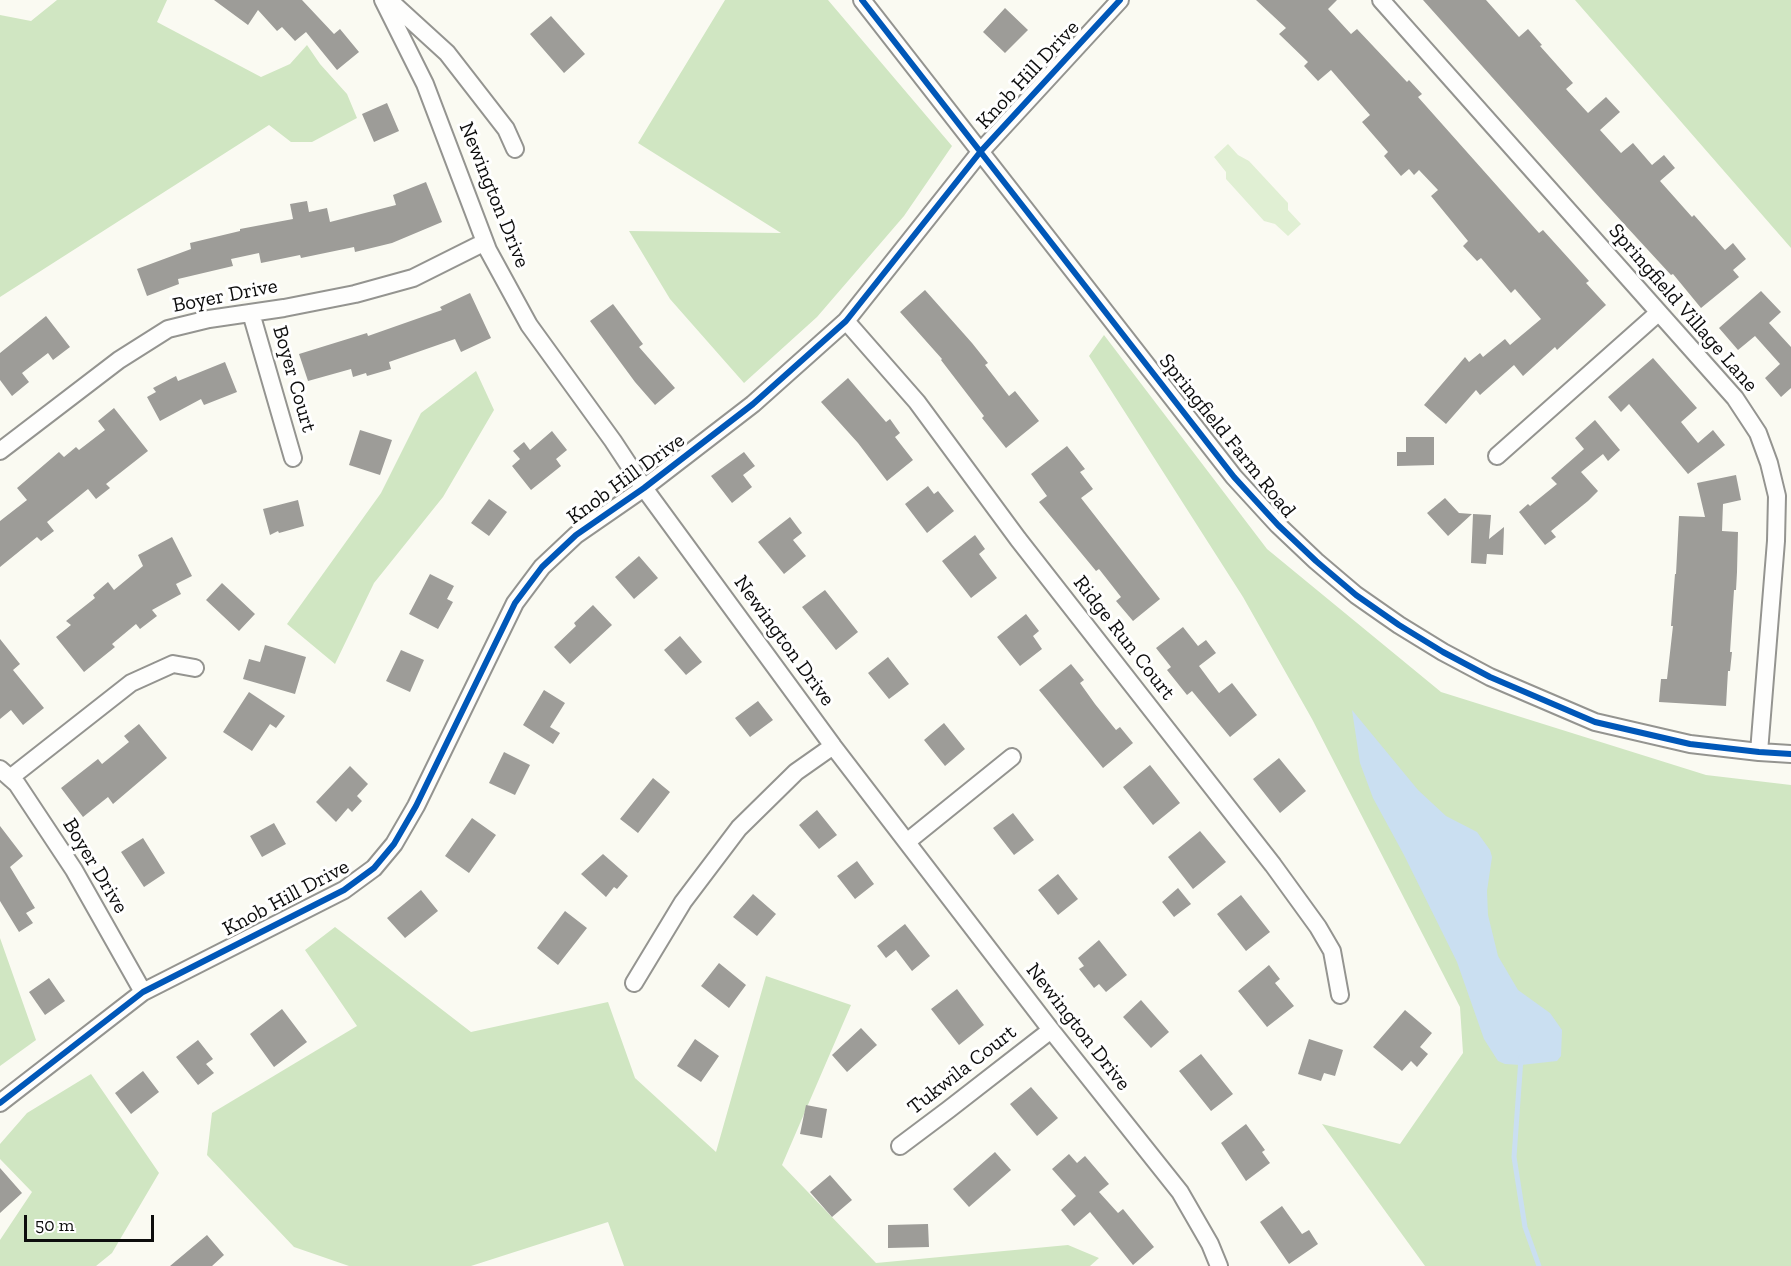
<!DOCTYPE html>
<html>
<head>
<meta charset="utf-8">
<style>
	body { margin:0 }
	#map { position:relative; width:1791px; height:1266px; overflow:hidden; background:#fafaf2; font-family:"Zilla Slab",serif }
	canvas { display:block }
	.scale { position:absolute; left:24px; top:1215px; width:130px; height:27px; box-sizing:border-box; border:3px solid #0d0d0d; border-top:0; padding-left:8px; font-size:18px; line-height:21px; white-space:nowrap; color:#0d0d0d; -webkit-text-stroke:4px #fff; paint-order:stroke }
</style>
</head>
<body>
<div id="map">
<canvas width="1791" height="1266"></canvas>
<div class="scale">50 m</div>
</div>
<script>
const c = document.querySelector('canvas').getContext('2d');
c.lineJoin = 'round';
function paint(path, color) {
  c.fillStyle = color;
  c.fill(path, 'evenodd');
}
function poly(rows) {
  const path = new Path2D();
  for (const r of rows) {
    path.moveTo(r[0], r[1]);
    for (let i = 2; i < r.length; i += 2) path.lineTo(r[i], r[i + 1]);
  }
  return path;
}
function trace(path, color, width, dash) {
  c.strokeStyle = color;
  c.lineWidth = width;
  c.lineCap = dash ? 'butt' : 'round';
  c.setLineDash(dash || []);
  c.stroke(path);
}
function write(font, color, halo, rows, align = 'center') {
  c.font = font + ' "Zilla Slab",serif';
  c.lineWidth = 6;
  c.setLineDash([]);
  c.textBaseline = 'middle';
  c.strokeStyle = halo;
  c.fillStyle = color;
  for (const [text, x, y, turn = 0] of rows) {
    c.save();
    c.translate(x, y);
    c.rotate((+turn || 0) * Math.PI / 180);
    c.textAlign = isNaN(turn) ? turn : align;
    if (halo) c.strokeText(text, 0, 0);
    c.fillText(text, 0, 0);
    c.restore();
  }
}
paint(poly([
	[1228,144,1238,155,1249,161,1288,203,1288,210,1301,224,1288,236,1275,224,1264,221,1226,179,1226,172,1214,157]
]), '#e0efd3');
paint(poly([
	[57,0,167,0,157,22,261,77,290,64,307,45,320,64,347,94,357,118,312,142,291,142,269,125,0,297,0,15,31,21],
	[725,0,828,0,952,146,904,216,817,317,744,383,670,299,629,231,781,233,638,143],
	[1575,0,1791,0,1791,248],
	[1104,335,1267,549,1441,692,1706,775,1791,785,1791,1266,1425,1266,1322,1124,1400,1144,1463,1053,1460,1007,1312,719,1243,597,1089,356],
	[476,371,494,410,443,497,374,583,335,664,287,624,381,493,421,413],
	[335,927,471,1032,608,1002,635,1078,716,1152,766,976,851,1005,782,1165,876,1263,1068,1245,1099,1258,1090,1266,624,1266,608,1222,471,1266,349,1266,294,1247,207,1155,212,1113,357,1026,305,950],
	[0,938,36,1040,0,1066],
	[91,1074,159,1173,112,1253,96,1266,0,1266,0,1240,32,1192,0,1159,0,1144,27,1113]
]), '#d0e6c2');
paint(poly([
	[1352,710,1418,790,1446,816,1477,832,1490,850,1492,857,1487,891,1488,915,1498,956,1518,990,1550,1013,1562,1030,1561,1056,1557,1061,1521,1065,1505,1064,1498,1061,1484,1039,1457,962,1404,855,1373,798,1360,763]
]), '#cadff1');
trace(poly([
	[1521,1058,1514,1157,1525,1227,1539,1266]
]), '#cadff1', 5);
paint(poly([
	[214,0,302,0,334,34,340,29,359,52,337,70,306,32,295,41,282,27,277,31,258,10,248,25],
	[1256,0,1337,0,1328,9,1351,34,1357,29,1407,82,1409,80,1422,94,1418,97,1539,233,1543,230,1571,261,1589,281,1586,283,1606,305,1557,350,1555,347,1523,376,1514,365,1480,395,1476,390,1446,424,1424,405,1465,357,1469,362,1480,353,1483,357,1505,339,1510,345,1541,319,1515,289,1511,293,1481,258,1477,261,1463,246,1468,241,1431,196,1438,190,1419,170,1414,175,1409,169,1401,176,1384,156,1388,152,1362,122,1370,115,1331,70,1318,81,1304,66,1308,62,1279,34,1286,28],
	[1423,0,1486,0,1519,37,1528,29,1542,45,1540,46,1573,83,1566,89,1588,113,1606,97,1620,112,1600,130,1621,153,1633,143,1652,165,1664,155,1675,168,1660,181,1692,217,1694,215,1725,250,1733,243,1746,259,1733,270,1739,277,1701,308,1673,274,1671,275,1601,199],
	[1005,8,1028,30,1005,53,983,32],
	[551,16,585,54,564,73,530,34],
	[387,103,399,131,374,142,362,114],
	[426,182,442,222,392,243,355,252,354,247,301,258,300,255,261,263,259,253,231,259,233,266,178,279,179,284,147,296,137,269,191,249,190,243,240,231,240,229,293,219,290,204,307,201,309,212,327,208,330,222,396,205,393,195],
	[925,290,972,343,988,363,985,365,1009,396,1015,391,1039,421,1006,448,982,418,984,416,941,360,942,359,900,312],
	[1761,291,1781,312,1769,323,1791,347,1791,388,1781,397,1765,378,1780,364,1755,336,1738,350,1719,328],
	[470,293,491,338,461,352,455,339,389,362,391,369,367,376,366,373,353,377,351,369,308,381,299,354,367,333,368,336,442,310,440,307],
	[613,304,643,344,639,347,675,388,655,405,635,382,590,321],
	[46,316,70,347,53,360,48,353,22,373,29,382,12,396,0,380,0,353],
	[1653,358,1697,408,1681,422,1698,443,1713,430,1725,445,1688,474,1629,404,1621,412,1608,397],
	[225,362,237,392,204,405,201,399,160,421,147,397,156,392,153,388,176,376,178,381],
	[848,378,886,422,890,419,900,433,895,437,913,460,887,481,858,443,821,402],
	[114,408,148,451,106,484,110,488,96,499,88,489,72,502,47,522,54,531,41,541,37,537,0,567,0,521,27,500,17,488,59,452,64,457,76,447,79,450,105,430,98,421],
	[1595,420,1620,450,1608,461,1603,454,1581,472,1598,491,1588,501,1551,531,1556,537,1545,545,1519,512,1528,504,1530,506,1557,484,1551,478,1584,449,1575,438],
	[360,430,392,440,380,475,349,465],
	[552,431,567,450,556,459,561,466,531,490,512,466,520,459,513,451,524,442,530,450],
	[1406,437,1434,437,1434,465,1397,466,1397,452,1406,452],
	[1067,446,1085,469,1080,472,1093,489,1081,498,1160,599,1133,621,1116,601,1121,597,1099,569,1096,571,1039,502,1047,496,1031,474],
	[744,452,755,466,743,475,752,487,732,503,711,476],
	[1736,475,1741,500,1723,504,1722,531,1738,532,1737,572,1736,590,1734,590,1730,652,1732,652,1730,671,1728,671,1726,706,1659,702,1661,679,1667,679,1673,626,1671,626,1675,574,1676,574,1679,516,1705,517,1697,483],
	[928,486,934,494,938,491,954,511,927,533,905,504],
	[1445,498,1459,513,1472,514,1448,536,1427,513],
	[489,499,507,512,489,536,471,523],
	[298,500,304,526,279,533,278,531,270,535,263,509],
	[1473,514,1491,515,1489,539,1504,527,1503,555,1487,554,1486,564,1471,563],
	[790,517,802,533,793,540,806,556,784,574,758,542],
	[975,535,985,549,979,554,997,578,971,598,942,561],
	[172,537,192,576,176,584,181,594,152,610,157,616,140,629,136,624,112,644,115,647,84,672,56,637,71,625,66,621,95,598,93,595,108,582,114,590,143,566,138,555],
	[639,556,658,578,634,599,615,577],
	[430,574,454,586,447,599,453,602,438,629,409,614],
	[222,583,255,614,239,631,206,600],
	[825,590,858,632,836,650,802,607],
	[593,605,612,625,570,664,554,647,576,626,574,623],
	[1026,614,1039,631,1033,636,1042,649,1020,666,997,637],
	[1183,627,1198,646,1206,640,1216,653,1199,666,1219,693,1232,683,1257,715,1230,737,1192,691,1187,695,1167,670,1171,667,1156,648],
	[680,636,702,662,686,675,664,650],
	[0,639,20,664,13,670,44,708,23,725,11,710,0,719],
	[265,645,306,657,295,694,243,679,249,659,260,662],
	[401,650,424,660,410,692,386,681],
	[888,657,909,684,889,699,868,673],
	[1071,664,1084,680,1080,683,1095,704,1116,730,1120,727,1133,743,1103,768,1039,690],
	[544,690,565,703,550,727,560,733,553,744,523,725],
	[249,692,285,716,276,728,270,724,252,751,223,732],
	[758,701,773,720,750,737,735,718],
	[944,723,965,749,945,766,924,740],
	[139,724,167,758,113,804,108,797,83,817,61,788,98,759,102,764,129,742,124,736],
	[504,752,530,765,515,795,489,783],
	[1279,758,1306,791,1280,813,1253,779],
	[1150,765,1180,803,1153,825,1123,787],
	[350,766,368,784,357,796,362,801,352,812,348,808,336,822,316,802],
	[653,778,670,792,638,833,620,819],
	[817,810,837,835,819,849,799,825],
	[1013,813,1034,840,1014,855,993,828],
	[472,818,496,835,469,873,445,856],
	[274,823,286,844,262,857,250,836],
	[0,826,23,856,10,867,35,908,26,913,33,923,19,932,0,901],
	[1200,831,1226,862,1193,889,1168,857],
	[143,838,165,873,144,887,121,852],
	[603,854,628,876,617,889,614,887,606,897,581,874],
	[857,861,874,884,855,899,837,876],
	[1058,874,1078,899,1058,915,1038,890],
	[1178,888,1191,904,1174,917,1162,902],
	[421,890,438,911,405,938,387,918],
	[753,894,776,914,757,936,733,917],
	[1241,895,1270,932,1246,951,1217,914],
	[565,911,587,928,558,965,537,948],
	[905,924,930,956,912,971,896,950,886,958,877,946],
	[1099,940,1127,975,1106,992,1099,984,1094,988,1079,969,1084,966,1078,958],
	[719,963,746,985,729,1008,701,986],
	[1269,965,1280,979,1275,983,1294,1006,1267,1027,1238,991],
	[49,978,65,1001,45,1015,29,992],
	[957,989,984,1025,959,1045,931,1009],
	[1141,1000,1169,1032,1151,1048,1123,1017],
	[282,1009,307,1042,274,1067,250,1034],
	[1405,1010,1432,1033,1420,1047,1428,1054,1417,1067,1411,1061,1402,1071,1373,1047],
	[861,1028,877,1045,847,1072,832,1055],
	[695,1039,719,1056,701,1082,677,1066],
	[1309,1039,1343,1050,1335,1076,1324,1073,1321,1081,1298,1074],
	[198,1040,213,1059,206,1064,214,1073,198,1085,176,1057],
	[1201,1054,1233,1094,1211,1111,1179,1071],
	[143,1071,159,1092,131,1114,115,1093],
	[1031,1087,1058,1118,1037,1136,1010,1104],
	[806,1105,827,1109,822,1138,800,1134],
	[1246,1124,1265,1150,1262,1152,1270,1163,1246,1181,1221,1143],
	[995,1152,1011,1170,969,1207,953,1189],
	[1069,1154,1077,1163,1085,1156,1109,1184,1099,1192,1118,1213,1123,1209,1154,1247,1133,1265,1090,1212,1074,1226,1061,1210,1076,1196,1052,1169],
	[0,1168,22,1193,0,1213],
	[830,1175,852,1200,832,1217,810,1192],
	[1282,1206,1302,1234,1309,1230,1318,1244,1289,1264,1260,1222],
	[928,1224,929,1247,888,1248,888,1225],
	[207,1235,224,1255,212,1266,170,1266]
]), '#9d9c98');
const street = poly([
	[383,0,425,84,488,250,529,325,613,441,644,488,833,746,1051,1030,1180,1192,1210,1244,1219,1266],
	[389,0,447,53,506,129,515,149],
	[862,0,1234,477,1278,525,1316,561,1356,595,1399,625,1443,652,1490,677,1595,722,1690,744,1759,752,1791,754],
	[1381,0,1735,398,1758,433,1769,463,1777,496,1776,541,1759,752],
	[251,313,293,458],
	[846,321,917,402,1018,539,1273,865,1318,927,1332,951,1340,995],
	[0,451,119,360,168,329,209,319,284,308,355,294,413,278,485,242],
	[1497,456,1658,313],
	[0,769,17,784,74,870,143,992],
	[10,778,131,683,173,664,195,668],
	[908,841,1012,757],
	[634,983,683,902,739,828,796,772,833,746],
	[0,1103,143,992,344,890,374,868,394,844,416,806,515,603,542,567,576,535,644,488,753,404,846,321,981,151,1120,0],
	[900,1146,948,1110,1051,1030]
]);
trace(street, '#949490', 20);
trace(street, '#fefefd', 16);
trace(poly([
	[862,0,1234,477,1278,525,1316,561,1356,595,1399,625,1443,652,1490,677,1595,722,1690,744,1759,752,1791,754],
	[0,1103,143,992,344,890,374,868,394,844,416,806,515,603,542,567,576,535,644,488,753,404,846,321,981,151,1120,0]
]), '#0057b8', 6);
write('21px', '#0d0d0d', '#fff', [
	["Knob Hill Drive",1028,75,-47],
	["Newington Drive",494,195,68],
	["Boyer Drive",225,296,-11],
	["Springfield Village Lane",1683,308,49],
	["Boyer Court",294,379,74],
	["Springfield Farm Road",1227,436,51],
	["Knob Hill Drive",626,479,-36],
	["Ridge Run Court",1124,638,52],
	["Newington Drive",784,641,54],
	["Boyer Drive",95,866,59],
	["Knob Hill Drive",286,898,-28],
	["Newington Drive",1078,1027,52],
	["Tukwila Court",962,1070,-38]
]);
</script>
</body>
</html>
